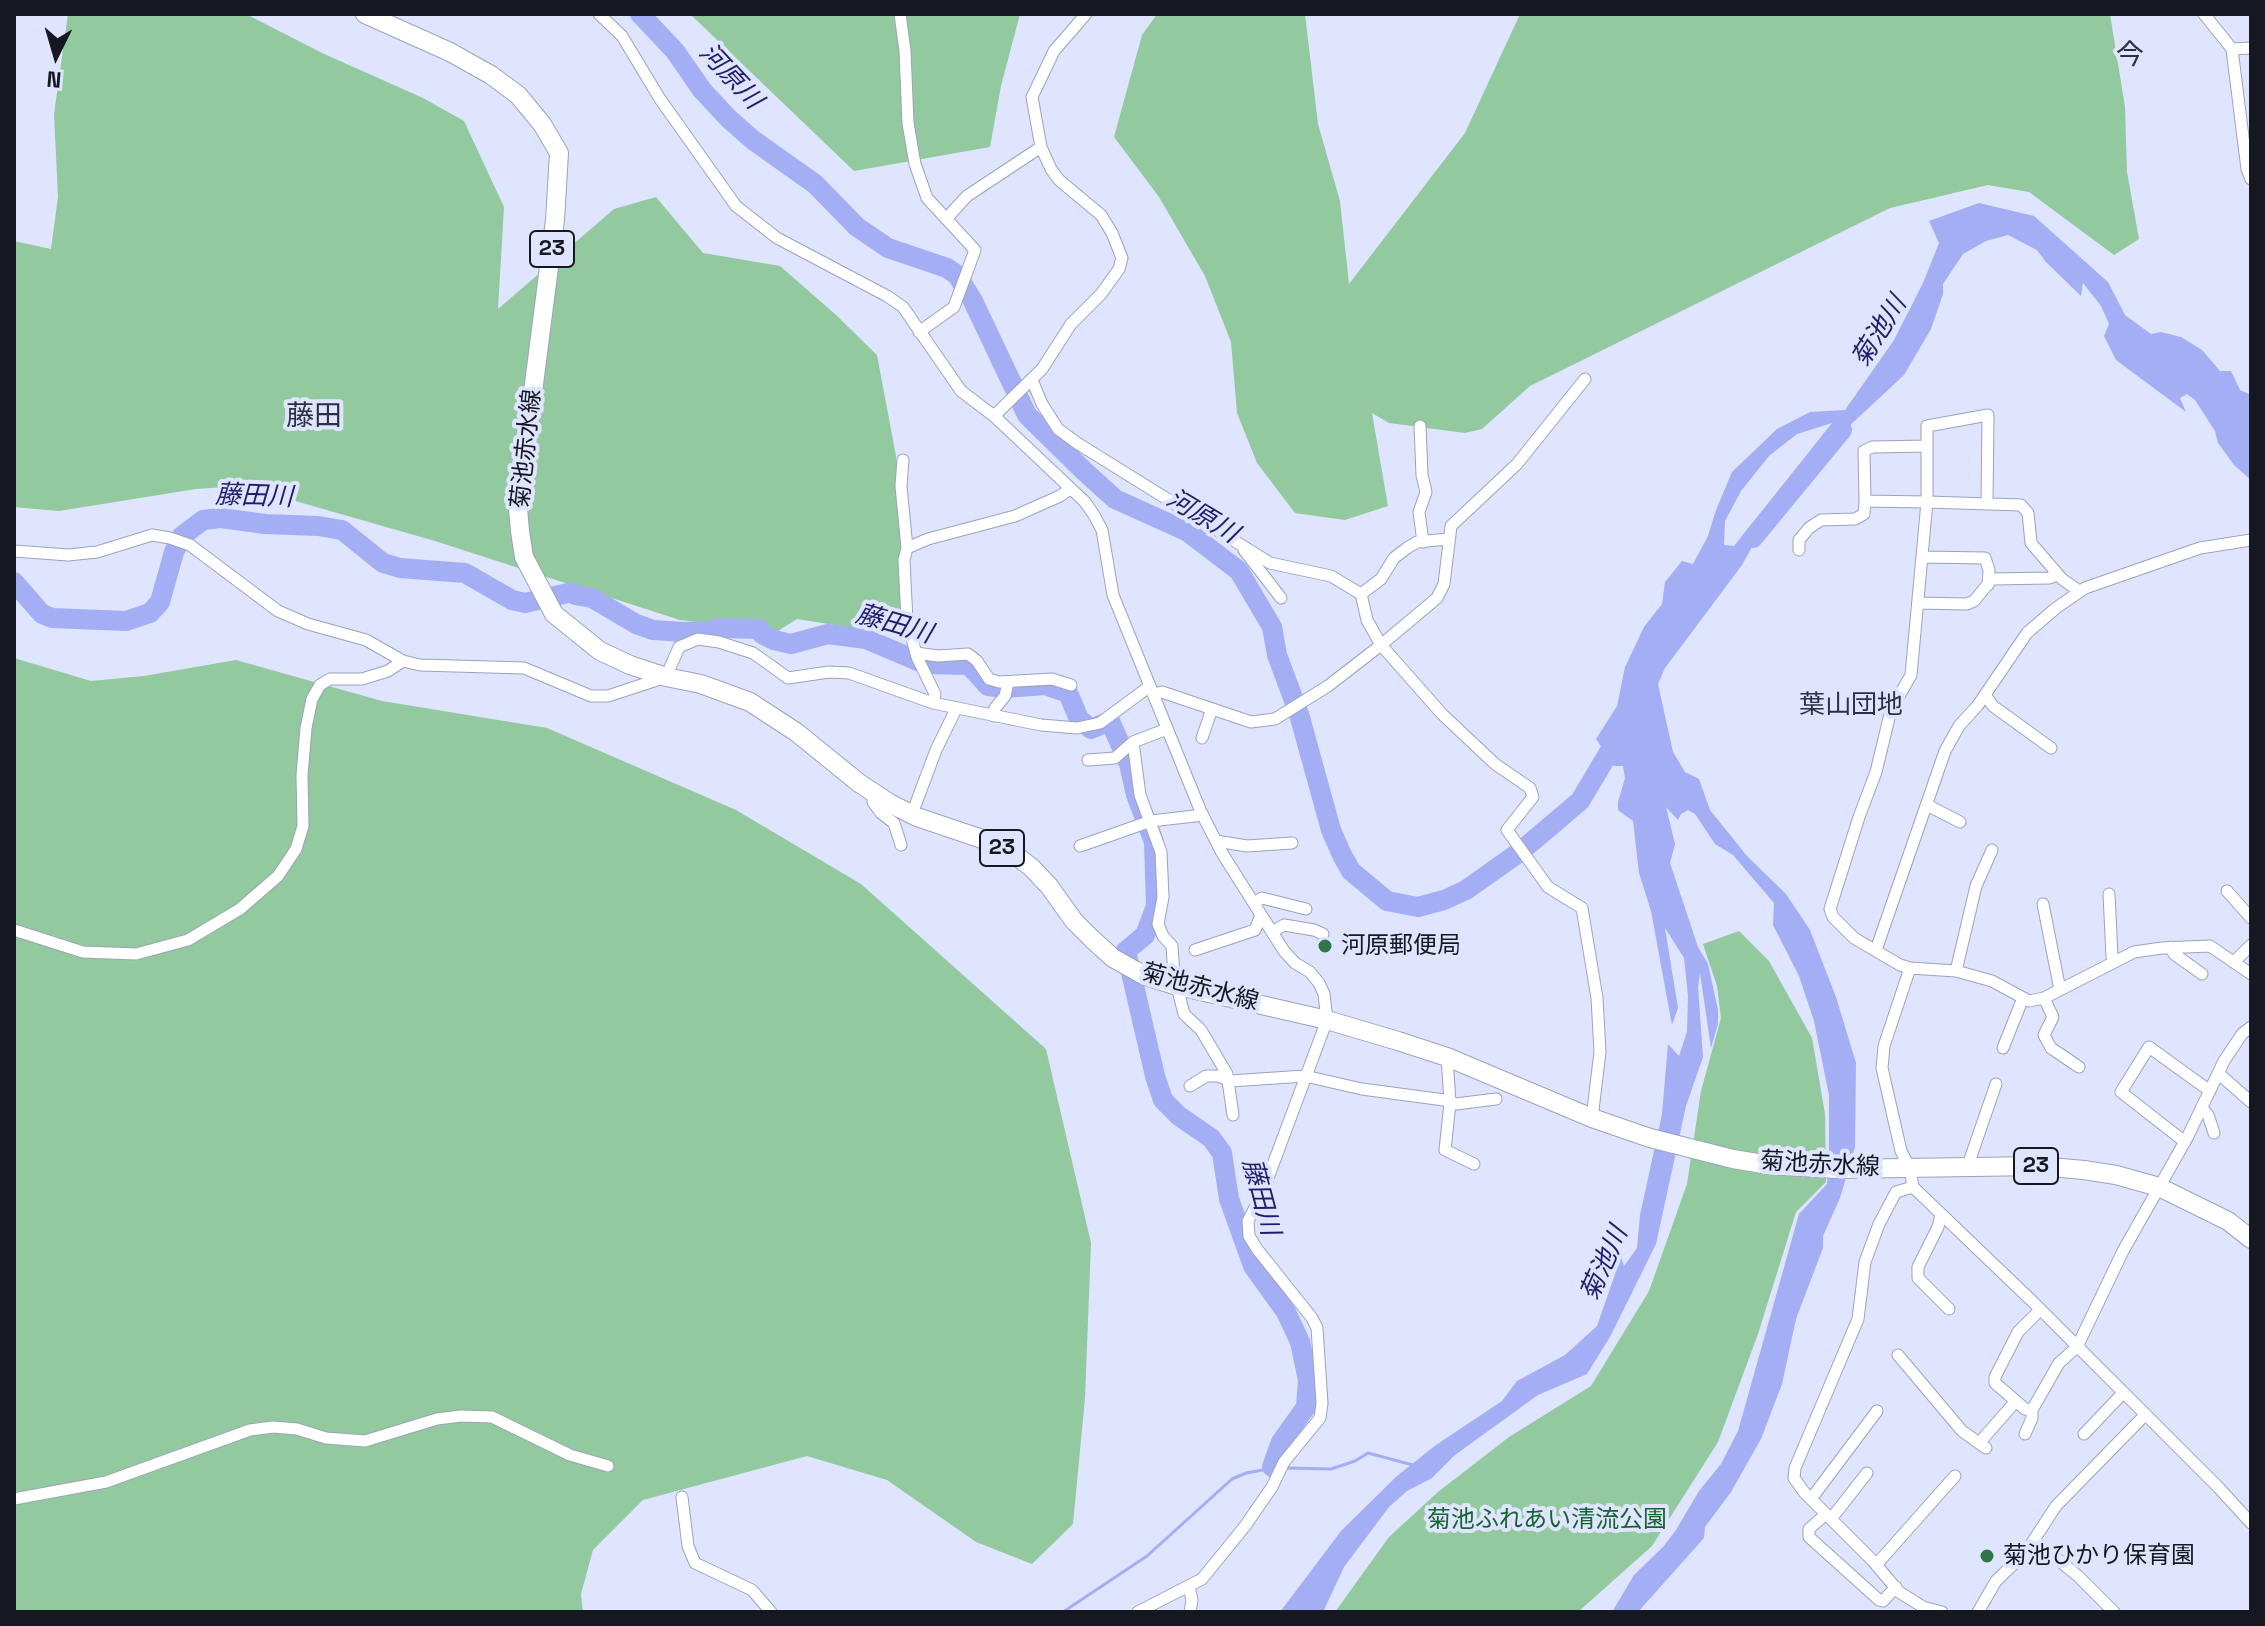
<!DOCTYPE html>
<html>
<head>
<meta charset="utf-8">
<style>
	body { margin:0 }
	#map { position:relative; width:2265px; height:1626px; overflow:hidden; background:#dfe4ff; font-family:"Space Grotesk",sans-serif }
	canvas { display:block }
	.frame { position:absolute; inset:0; border:16px solid #161821; pointer-events:none }
	.north { position:absolute; left:16px; top:16px; width:80px; height:80px; -webkit-text-stroke:6px #dfe4ff; paint-order:stroke; rotate:185deg; font-size:22px; font-weight:700; line-height:32px; text-align:center; color:#161821 }
	.north::after { content:''; display:block; margin:auto; width:28px; height:36px; background:#161821; clip-path:polygon(50% 0,100% 100%,50% 72%,0 100%) }
</style>
</head>
<body>
<div id="map">
<canvas width="2265" height="1626"></canvas>
<div class="frame"></div>
<div class="north">N</div>
</div>
<script>
const c = document.querySelector('canvas').getContext('2d');
c.lineJoin = 'round';
function paint(path, color) {
  c.fillStyle = color;
  c.fill(path, 'evenodd');
}
function poly(rows) {
  const path = new Path2D();
  for (const r of rows) {
    path.moveTo(r[0], r[1]);
    for (let i = 2; i < r.length; i += 2) path.lineTo(r[i], r[i + 1]);
  }
  return path;
}
function trace(path, color, width, dash) {
  c.strokeStyle = color;
  c.lineWidth = width;
  c.lineCap = dash ? 'butt' : 'round';
  c.setLineDash(dash || []);
  c.stroke(path);
}
function write(font, color, halo, rows, align = 'center') {
  c.font = font + ' "Space Grotesk","Noto Sans JP",sans-serif';
  c.lineWidth = 8;
  c.setLineDash([]);
  c.textBaseline = 'middle';
  c.strokeStyle = halo;
  c.fillStyle = color;
  for (const [text, x, y, turn = 0] of rows) {
    c.save();
    c.translate(x, y);
    c.rotate((+turn || 0) * Math.PI / 180);
    c.textAlign = isNaN(turn) ? turn : align;
    if (halo) c.strokeText(text, 0, 0);
    c.fillText(text, 0, 0);
    c.restore();
  }
}
paint(poly([
	[68,14,246,14,322,53,423,98,464,121,504,207,498,309,614,209,656,197,703,253,780,266,835,314,877,355,896,456,906,607,867,630,797,619,778,631,680,620,435,541,243,486,196,489,59,511,14,507,14,241,51,249,58,197,54,114],
	[690,14,1020,14,1001,86,990,147,854,171],
	[1157,14,1305,14,1318,124,1340,201,1349,284,1465,133,1520,14,2110,14,2125,107,2127,172,2139,239,2114,255,2029,192,1988,185,1890,208,1530,386,1482,429,1465,433,1389,423,1372,413,1388,506,1345,520,1295,513,1257,463,1237,413,1231,342,1205,276,1159,197,1114,137,1142,35],
	[14,658,91,681,144,676,236,660,382,701,547,728,736,810,861,884,1046,1049,1091,1243,1085,1398,1073,1524,1032,1564,976,1542,887,1480,807,1456,643,1500,593,1550,581,1594,583,1612,14,1612],
	[1739,931,1769,961,1812,1038,1825,1114,1826,1182,1796,1212,1758,1334,1718,1442,1652,1546,1578,1612,1335,1612,1389,1537,1438,1492,1509,1437,1591,1386,1649,1291,1687,1184,1701,1091,1721,1018,1717,986,1703,944]
]), '#93c99f');
paint(poly([
	[1979,203,2034,216,2108,282,2125,315,2151,334,2161,332,2181,337,2202,350,2220,371,2231,371,2240,390,2251,395,2251,480,2234,465,2218,443,2215,431,2195,400,2187,394,2180,398,2186,412,2116,360,2104,336,2109,324,2101,306,2083,283,2081,296,2046,262,2037,250,2008,235,1986,241,1963,254,1943,284,1943,294,1931,329,1904,375,1787,484,1742,565,1665,668,1658,684,1673,752,1685,772,1699,779,1710,810,1747,856,1786,894,1810,930,1836,997,1856,1063,1855,1147,1840,1198,1823,1236,1823,1248,1796,1319,1782,1384,1761,1439,1731,1492,1705,1527,1704,1538,1638,1612,1612,1612,1634,1575,1664,1546,1676,1530,1699,1491,1721,1464,1738,1431,1799,1214,1827,1184,1829,1149,1829,1095,1814,1021,1799,976,1773,925,1774,903,1733,855,1715,844,1695,814,1688,810,1681,814,1678,820,1666,807,1675,844,1670,863,1698,947,1708,964,1718,1010,1718,1024,1711,1048,1700,973,1698,987,1703,1057,1686,1106,1656,1244,1610,1337,1587,1374,1538,1395,1455,1455,1432,1478,1407,1491,1389,1507,1344,1567,1323,1612,1280,1612,1341,1531,1397,1476,1436,1445,1502,1401,1517,1381,1565,1355,1597,1326,1621,1257,1624,1266,1637,1248,1640,1215,1662,1114,1668,1044,1679,1056,1687,1032,1688,996,1684,958,1665,928,1678,1008,1672,1025,1651,911,1639,873,1633,821,1618,810,1618,802,1625,778,1623,766,1614,766,1596,739,1617,706,1625,667,1644,627,1662,604,1665,582,1682,561,1693,564,1708,536,1716,510,1732,472,1777,429,1810,412,1845,410,1894,340,1923,283,1939,243,1929,221],
	[1832,423,1734,546,1724,545,1725,521,1741,491,1769,456,1797,434]
]), '#a4aef4');
trace(poly([
	[1287,1468,1331,1469,1355,1461,1368,1453,1413,1465],
	[1063,1612,1147,1556,1232,1479,1246,1473,1279,1467]
]), '#a4aef4', 3);
trace(poly([
	[640,14,675,51,702,90,729,119,753,140,815,184,857,227,888,248,947,268,957,275,973,301,1027,415,1083,470,1115,499,1188,532,1239,571,1272,627,1277,655,1299,714,1331,830,1342,855,1351,871,1387,901,1418,907,1444,900,1466,890,1521,851,1580,801,1620,734],
	[1753,538,1842,430],
	[14,582,42,614,52,618,126,621,150,613,160,602,174,552,182,536,203,520,221,518,265,524,318,526,342,530,383,563,400,568,465,573,512,600,525,603,572,592,575,595,592,598,636,624,653,630,684,632,716,631,718,628,759,629,762,634,774,640,791,644,828,634,866,639,925,664,969,665,988,686,1005,688,1045,685,1068,693,1079,719,1091,729,1110,721,1129,764,1136,795,1154,842,1156,906,1145,935,1126,951,1155,1076,1163,1100,1179,1116,1211,1138,1222,1153,1229,1199,1253,1266,1286,1312,1300,1342,1308,1380,1306,1407,1281,1442,1272,1467]
]), '#a4aef4', 20);
const street = poly([
	[599,14,622,36,660,99,736,206,777,238,887,296,903,307,961,391,994,416,1085,502,1094,515,1102,530,1113,595,1201,812,1222,853,1284,951,1295,963,1310,972,1319,983,1324,994,1327,1020,1262,1194,1248,1221,1249,1236,1257,1249,1312,1318,1317,1328,1322,1403,1320,1418,1284,1462,1272,1487,1245,1526,1202,1579,1138,1612],
	[900,14,905,51,908,123,915,164,927,198,975,250,954,307,919,332],
	[2204,14,2232,49,2247,169,2251,179],
	[2232,49,2251,48],
	[946,219,967,196,1041,147],
	[1032,380,1042,404,1058,429,1077,443,1270,563,1331,576,1361,594,1367,620,1381,645,1442,714,1495,764,1530,788,1533,797,1507,830,1548,887,1582,908,1597,998,1600,1052,1592,1118],
	[994,416,1042,369,1071,324,1101,294,1119,269,1122,258,1112,233,1101,215,1059,180,1051,169,1041,147,1032,97,1054,51,1086,14],
	[1420,426,1422,475,1426,492,1419,512,1423,542],
	[903,460,901,486,907,548,904,560,907,621,917,657,935,694,933,703],
	[1865,501,1864,451,1872,447,1927,446],
	[907,548,928,539,1015,516,1060,496,1070,489],
	[1244,550,1281,598],
	[1799,550,1799,540,1809,528,1821,520,1855,519,1864,514,1865,501,1927,502,1927,426,1988,415,1987,503],
	[14,551,68,555,97,552,152,535,170,538,190,545,278,611,308,624,366,640,403,661,420,665,524,668,591,696,608,696,666,677,679,647,698,639,719,642,753,653,788,678,829,672,849,673,933,703,1041,725,1077,728,1100,723,1150,686],
	[1923,557,1985,558,1989,570,1988,585],
	[2079,591,2062,579,2031,543,2028,513,2021,505,1927,502,1911,675,1891,710,1876,772,1859,817,1830,909,1833,917,1854,938,1900,965,1910,968,1956,971,1992,981,2029,1001,2044,998,2134,952,2162,948,2210,946,2251,974],
	[1361,594,1381,579,1394,558,1407,548,1417,542,1448,539],
	[1918,603,1967,604,1974,601,1992,579,2049,578,2058,575],
	[916,653,938,656,968,654,977,661,989,679,999,682,1052,679,1071,685],
	[1153,694,1162,692,1251,722,1275,719,1328,686,1381,645,1437,598,1444,584,1451,526,1517,464,1585,379],
	[1985,695,1993,706,2051,748],
	[994,716,995,708,1005,696,1008,683],
	[1167,729,1133,742,1140,795,1161,852,1163,897,1158,924,1163,936,1172,946,1174,975,1184,1014,1201,1030,1227,1074,1233,1115],
	[1202,738,1212,709],
	[1088,760,1115,758,1133,742],
	[873,793,873,802,881,813,894,823,901,845],
	[1927,805,1960,822],
	[912,814,936,750,956,709],
	[1216,841,1247,846,1292,843],
	[1080,846,1151,821,1203,815],
	[2227,891,2251,918],
	[2109,894,2112,957,2115,962],
	[1254,903,1262,898,1306,909],
	[2043,904,2060,990],
	[14,930,83,952,136,954,188,940,240,909,278,876,296,849,303,826,302,775,306,728,312,699,320,685,330,679,362,679,388,671,403,661],
	[1272,932,1284,925,1314,930,1323,934],
	[2171,947,2174,954,2202,974],
	[1195,950,1255,930,1261,915],
	[1876,950,1945,751,1959,726,1978,705,2027,633,2056,608,2085,588,2200,548,2251,540],
	[2235,961,2251,945],
	[1910,968,1884,1046,1882,1068,1901,1151,1910,1169,1913,1187,2034,1303,2219,1488,2251,1523],
	[1956,971,1976,886,1992,850],
	[2044,998,2053,1017,2044,1035,2051,1048,2079,1067],
	[2003,1048,2023,998],
	[1447,1057,1450,1103,1445,1150,1474,1164],
	[2218,1073,2251,1102],
	[1190,1086,1206,1076,1218,1076,1230,1081,1305,1076,1362,1089,1444,1100,1456,1104,1496,1099],
	[2202,1108,2208,1115,2214,1133],
	[2185,1142,2121,1092,2149,1047,2210,1091],
	[1967,1168,1996,1084],
	[1913,1187,1896,1192,1879,1224,1865,1262,1858,1319,1795,1468,1794,1478,1804,1492,1873,1561,1899,1592,1923,1607,1942,1612],
	[1941,1215,1938,1227,1918,1267,1918,1278,1949,1309],
	[2040,1310,2018,1332,1995,1377,1995,1383,2025,1409,2032,1410,2059,1363,2077,1347,2123,1251,2188,1136,2224,1061,2242,1034,2251,1027],
	[1898,1355,1962,1431,1986,1448],
	[2025,1434,2032,1418,2032,1410],
	[2084,1434,2123,1393],
	[1980,1442,2016,1401],
	[682,1497,688,1546,695,1563,752,1590,771,1612],
	[14,1499,106,1482,250,1430,273,1427,297,1429,326,1438,365,1441,437,1419,461,1416,492,1417,570,1455,608,1466],
	[1811,1499,1877,1411],
	[1826,1514,1809,1529,1809,1537,1879,1600,1883,1601,1896,1587],
	[1831,1519,1867,1473],
	[2035,1541,2078,1576,2114,1612],
	[1876,1565,1955,1476],
	[1189,1586,1192,1600,1190,1612],
	[1978,1612,1996,1581,2026,1552,2056,1506,2145,1415]
]);
const primary = poly([
	[365,14,450,52,491,75,518,95,542,124,559,153,555,220,518,509,520,531,524,557,554,614,600,651,630,665,666,677,701,684,750,702,796,732,859,783,891,804,917,817,988,841,1011,852,1031,867,1049,886,1074,921,1092,939,1113,958,1145,976,1174,985,1327,1020,1398,1041,1447,1057,1592,1118,1650,1138,1733,1159,1769,1165,1837,1169,2039,1166,2084,1170,2116,1175,2159,1187,2228,1221,2251,1239]
]);
trace(street, '#9da2bb', 13);
trace(primary, '#9da2bb', 20);
trace(street, '#fff', 11);
trace(primary, '#fff', 18);
for (const [x, y, r, color] of [
	[1325,946,8,"#2e7745"],
	[1987,1556,8,"#2e7745"]
]) {
  const dot = new Path2D();
  dot.arc(x, y, r, 0, 2 * Math.PI);
  c.fillStyle = color;
  c.fill(dot);
  trace(dot, '#dfe4ff', 3);
}
for (const [x, y, w] of [
	[552,249,44],
	[1002,848,44],
	[2036,1166,44]
]) {
  const box = new Path2D();
  box.roundRect(x - w / 2, y - 18, w, 36, 6);
  c.fillStyle = '#dfe4ff';
  c.fill(box);
  trace(box, '#161821', 2);
}
write('bold 22px', '#161821', null, [
	["23",552,249],
	["23",1002,848],
	["23",2036,1166]
]);
write('24px', '#161821', '#dfe4ff', [
	["菊池赤水線",527,449,-84],
	["菊池赤水線",1200,988,15],
	["菊池赤水線",1820,1165,3]
]);
write('24px', '#161821', '#dfe4ff', [
	["河原郵便局",1341,946],
	["菊池ひかり保育園",2003,1556]
], 'left');
write('24px', '#196333', '#dfe4ff', [
	["菊池ふれあい清流公園",1547,1520]
]);
write('italic 26px', '#211c6b', '#dfe4ff', [
	["河原川",730,77,47],
	["菊池川",1880,332,-58],
	["藤田川",254,497,2],
	["河原川",1202,517,31],
	["藤田川",894,625,16],
	["藤田川",1260,1197,75],
	["菊池川",1605,1264,-66]
]);
write('26px', '#2d3045', '#dfe4ff', [
	["葉山団地",1851,706]
]);
write('28px', '#2d3045', '#dfe4ff', [
	["今",2130,56],
	["藤田",314,417]
]);
</script>
</body>
</html>
